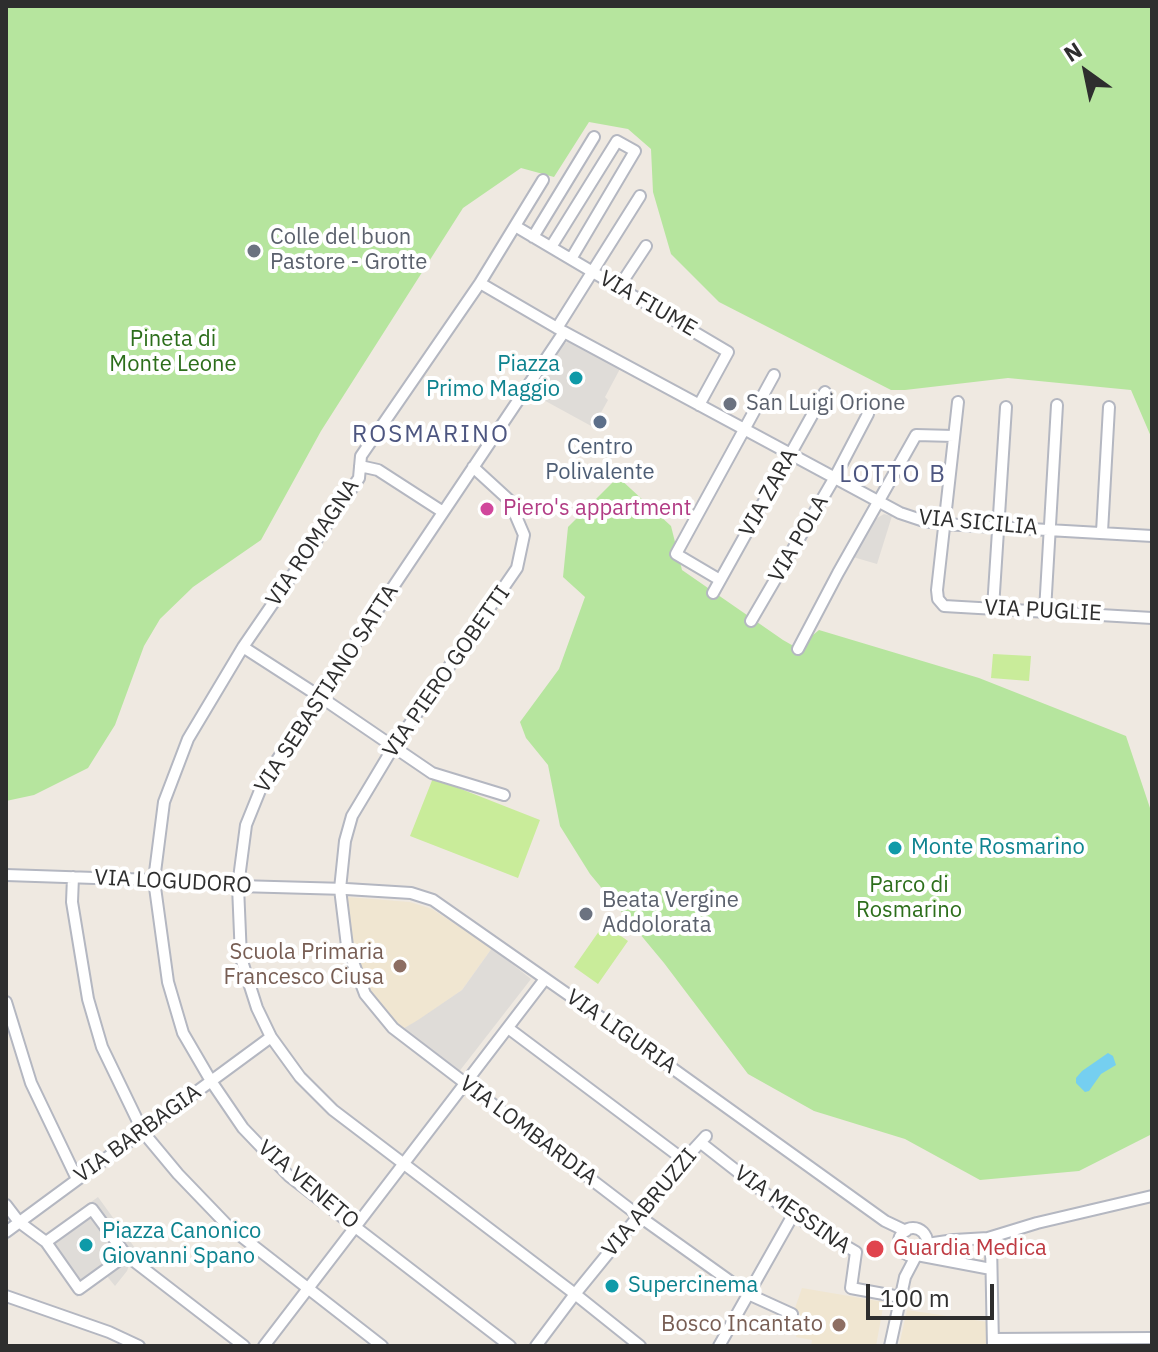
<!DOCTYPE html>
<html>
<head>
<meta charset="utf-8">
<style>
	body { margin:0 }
	#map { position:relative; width:1158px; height:1352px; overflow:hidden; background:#efe9e1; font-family:"IBM Plex Sans",sans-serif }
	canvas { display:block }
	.frame { position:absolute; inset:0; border:8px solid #2e2e2e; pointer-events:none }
	.north { position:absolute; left:1046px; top:32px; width:80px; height:80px; -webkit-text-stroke:6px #fff; paint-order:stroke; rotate:327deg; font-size:22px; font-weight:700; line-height:32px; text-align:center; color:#2e2e2e }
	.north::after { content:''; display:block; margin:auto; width:28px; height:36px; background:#2e2e2e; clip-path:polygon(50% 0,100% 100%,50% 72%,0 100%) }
	.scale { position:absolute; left:866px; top:1284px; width:128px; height:36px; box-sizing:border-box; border:4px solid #2e2e2e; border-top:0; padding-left:10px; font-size:24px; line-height:28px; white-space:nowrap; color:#2e2e2e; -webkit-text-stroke:6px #fff; paint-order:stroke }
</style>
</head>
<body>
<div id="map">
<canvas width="1158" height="1352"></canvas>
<div class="frame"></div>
<div class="north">N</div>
<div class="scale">100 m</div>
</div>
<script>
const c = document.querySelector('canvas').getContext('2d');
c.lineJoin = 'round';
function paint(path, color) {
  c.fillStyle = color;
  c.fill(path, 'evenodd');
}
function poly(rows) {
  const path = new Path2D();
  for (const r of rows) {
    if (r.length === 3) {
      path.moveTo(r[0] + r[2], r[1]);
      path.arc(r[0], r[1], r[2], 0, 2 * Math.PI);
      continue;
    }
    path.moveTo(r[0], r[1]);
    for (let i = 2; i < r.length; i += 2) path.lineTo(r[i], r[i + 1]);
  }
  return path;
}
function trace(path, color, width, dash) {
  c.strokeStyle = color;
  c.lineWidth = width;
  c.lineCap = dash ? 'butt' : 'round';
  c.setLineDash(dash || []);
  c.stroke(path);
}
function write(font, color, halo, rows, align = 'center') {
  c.font = font + ' "IBM Plex Sans",sans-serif';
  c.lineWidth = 8;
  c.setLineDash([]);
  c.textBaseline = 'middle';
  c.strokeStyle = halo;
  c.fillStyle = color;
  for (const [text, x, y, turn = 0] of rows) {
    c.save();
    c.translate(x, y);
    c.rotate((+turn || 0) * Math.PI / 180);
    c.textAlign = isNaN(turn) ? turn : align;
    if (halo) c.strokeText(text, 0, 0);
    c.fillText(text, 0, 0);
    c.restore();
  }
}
paint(poly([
	[347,897,410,902,432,909,492,948,462,990,418,1021,401,1030,369,989,357,962,349,929],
	[802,1288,884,1302,876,1346,811,1346,812,1340,796,1337,800,1314,794,1311],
	[907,1310,988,1322,988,1346,899,1346]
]), '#f0e6d1');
paint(poly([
	[6,6,1152,6,1152,439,1131,390,1008,378,905,390,891,390,719,302,671,254,653,192,651,149,628,129,589,122,554,177,521,168,463,208,321,431,261,540,193,587,160,619,144,646,115,725,88,768,34,795,6,801],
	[618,477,671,526,682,570,783,640,797,648,819,630,979,678,1126,736,1152,814,1152,1134,1079,1171,980,1180,905,1139,814,1111,748,1074,664,963,590,874,560,826,548,765,526,738,520,722,559,669,585,597,563,577,568,527]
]), '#b6e59e');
paint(poly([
	[993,654,1031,656,1029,681,991,678],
	[433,778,540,820,518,878,410,836],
	[604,924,628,941,598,984,574,967]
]), '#c9ec9a');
paint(poly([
	[572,340,621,367,605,397,608,400,593,427,529,392,558,346],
	[884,514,892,516,877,564,853,557,872,521],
	[492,948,531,979,458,1073,401,1030,418,1020,462,990],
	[98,1197,135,1248,127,1271,115,1286,106,1275,77,1297,37,1241]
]), '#dfdcd8');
paint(poly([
	[1108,1053,1113,1056,1116,1065,1101,1074,1089,1091,1085,1092,1076,1083,1076,1078,1082,1071]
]), '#75cff0');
const minor = poly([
	[515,226,728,352,699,405],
	[533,237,594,137],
	[551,247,617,141,635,151,571,259],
	[480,283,564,332,900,513,924,521,944,524,1152,536],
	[619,287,646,246],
	[557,328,640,196],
	[564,332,265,778,246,825,238,886,241,958,257,1008,271,1037,300,1077,333,1110,575,1294,640,1346],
	[958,402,937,590,938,599,944,606,1152,618],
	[360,466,378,470,443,512],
	[473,467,509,500,524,535,517,568,391,751,352,816,345,841,340,889,347,946,365,994,393,1028,643,1219,748,1294,792,1314],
	[1102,532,1109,407],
	[720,580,676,554,774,375],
	[713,593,825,392],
	[993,608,1006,407],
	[1045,611,1057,405],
	[751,621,835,477,868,414],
	[243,647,322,698,432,773,504,795],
	[798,649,838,573,916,435,954,436],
	[6,875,154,880,238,886,346,889,411,893,433,900,633,1040,885,1221,906,1231],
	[73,877,72,902,88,999,102,1047,143,1132,178,1174,228,1226,382,1346],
	[6,1002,31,1083,77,1179],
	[508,1028,684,1160],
	[701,1143,793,1215,856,1252,851,1288,900,1297],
	[6,1205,19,1222,46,1242],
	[913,1242,14],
	[6,1232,271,1037],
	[988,1238,991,1243,993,1346],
	[927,1244,954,1240,988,1238,1037,1223,1152,1196],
	[126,1255,79,1289,46,1242,92,1209,126,1255,244,1346],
	[917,1255,991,1269],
	[6,1296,109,1332,139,1346],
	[994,1339,1152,1338],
	[264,1346,545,979],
	[510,1346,289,1176,243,1128,211,1081,183,1033,168,982,154,880,164,802,188,739,243,647,359,478,361,456,480,283,543,180],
	[536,1346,575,1294,684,1160,706,1136],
	[719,1346,793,1215],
	[890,1346,905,1277,916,1256]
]);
trace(minor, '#b4b7c1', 14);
trace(minor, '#fff', 10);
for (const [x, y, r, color] of [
	[254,251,8,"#6b7280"],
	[576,378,8,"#0f9aa8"],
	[730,404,8,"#6b7280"],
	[600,422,8,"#5c6f8a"],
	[487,509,8,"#d1479c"],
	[895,848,8,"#0f9aa8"],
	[586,914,8,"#6b7280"],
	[400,966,8,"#8d6e63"],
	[86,1245,8,"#0f9aa8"],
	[875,1249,10,"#e0444e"],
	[612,1286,8,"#0f9aa8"],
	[839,1325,8,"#8d6e63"]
]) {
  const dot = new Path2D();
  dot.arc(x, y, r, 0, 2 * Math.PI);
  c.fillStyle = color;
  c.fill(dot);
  trace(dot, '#fff', 3);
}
write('22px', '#5b616d', '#fff', [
	["Colle del buon",270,238],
	["Pastore - Grotte",270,263],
	["San Luigi Orione",746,404],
	["Beata Vergine",602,901],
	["Addolorata",602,926]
], 'left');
write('22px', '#2e2e2e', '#fff', [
	["VIA FIUME",648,304,30],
	["VIA ZARA",769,493,-61],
	["VIA SICILIA",978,523,5],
	["VIA POLA",799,539,-60],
	["VIA ROMAGNA",313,543,-56],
	["VIA PUGLIE",1043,611,3],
	["VIA PIERO GOBETTI",447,672,-55],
	["VIA SEBASTIANO SATTA",327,689,-57],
	["VIA LOGUDORO",173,882,3],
	["VIA LIGURIA",621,1032,35],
	["VIA LOMBARDIA",528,1131,37],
	["VIA BARBAGIA",138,1134,-36],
	["VIA VENETO",308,1185,40],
	["VIA ABRUZZI",650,1203,-50],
	["VIA MESSINA",792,1210,35]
]);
write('22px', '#2c6e1b', '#fff', [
	["Pineta di",173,340],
	["Monte Leone",173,365],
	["Parco di",909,886],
	["Rosmarino",909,911]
]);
write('22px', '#0d838f', '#fff', [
	["Piazza",560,365,"right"],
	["Primo Maggio",560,390,"right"],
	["Monte Rosmarino",911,848],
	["Piazza Canonico",102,1232],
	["Giovanni Spano",102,1257],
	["Supercinema",628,1286]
], 'left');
write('22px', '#4e5e75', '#fff', [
	["Centro",600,448],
	["Polivalente",600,473]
]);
write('22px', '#b23c85', '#fff', [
	["Piero's appartment",503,509]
], 'left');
write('22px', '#785e54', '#fff', [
	["Scuola Primaria",384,953],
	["Francesco Ciusa",384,978],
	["Bosco Incantato",823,1325]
], 'right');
write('22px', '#be3a42', '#fff', [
	["Guardia Medica",893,1249]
], 'left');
c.letterSpacing = '2px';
write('24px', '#4d5680', '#fff', [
	["ROSMARINO",431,435],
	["LOTTO B",893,475]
]);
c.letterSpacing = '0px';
</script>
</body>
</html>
